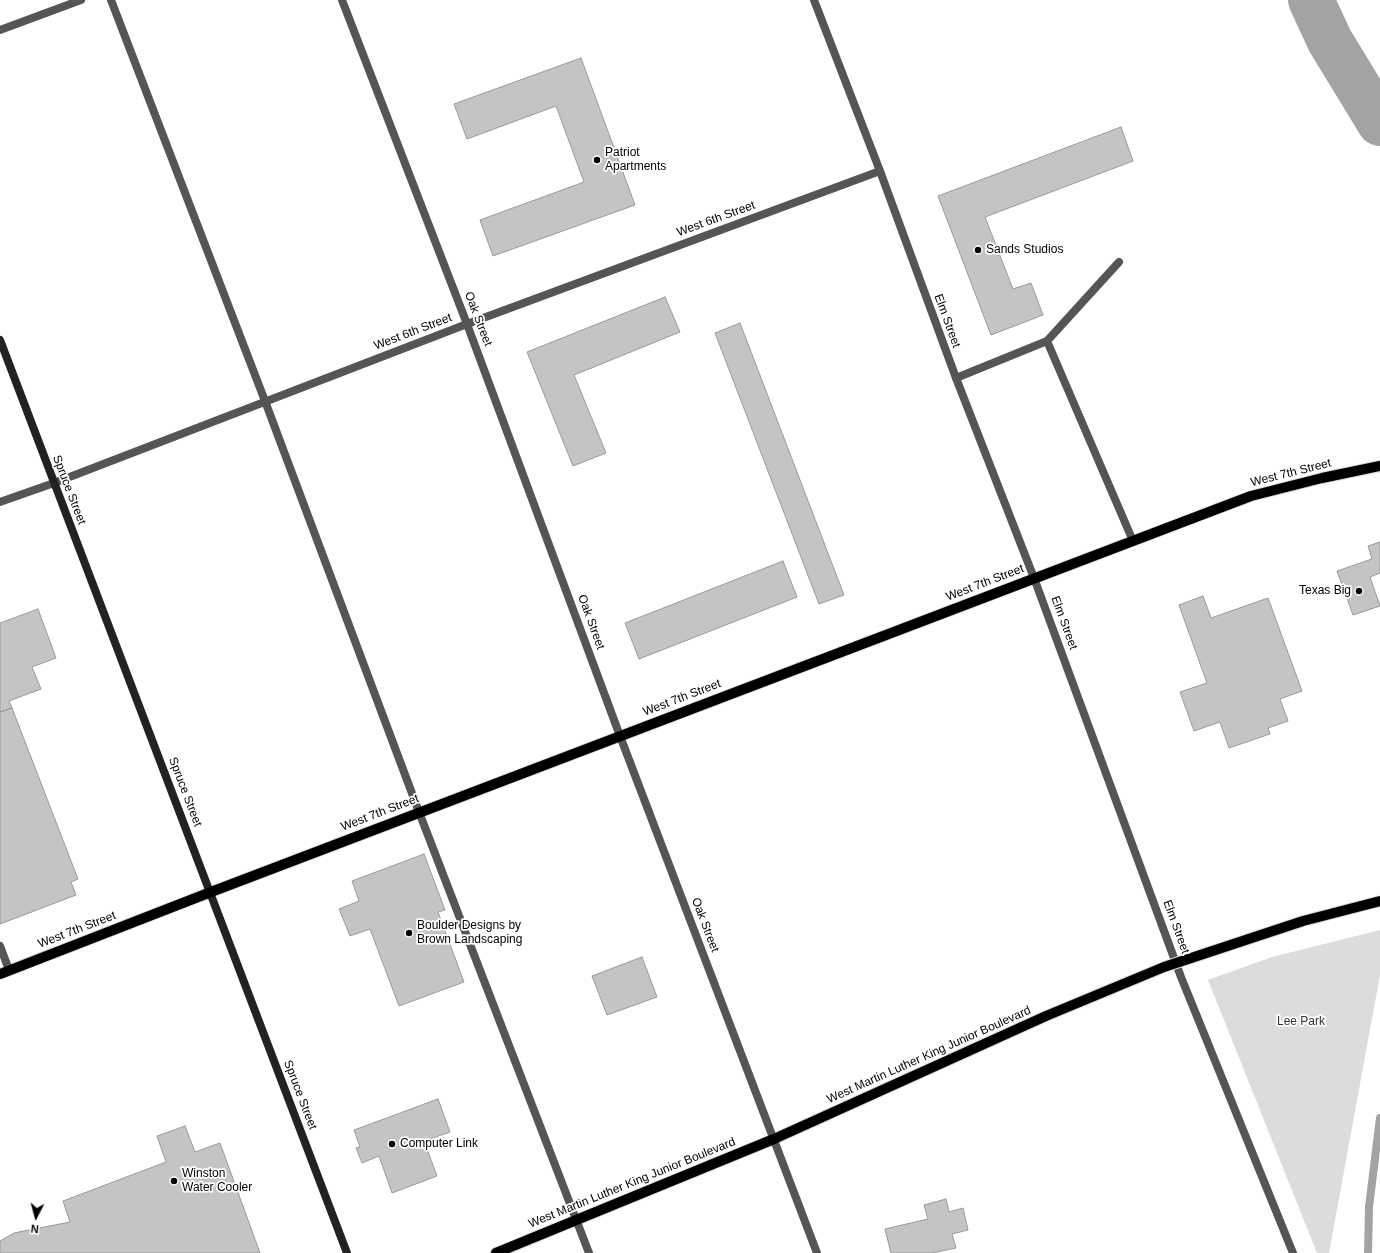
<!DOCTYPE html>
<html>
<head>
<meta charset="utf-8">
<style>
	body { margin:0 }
	#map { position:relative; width:1380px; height:1253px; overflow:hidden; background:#fff; font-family:Arial,sans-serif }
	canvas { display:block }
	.north { position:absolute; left:16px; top:1197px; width:40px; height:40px; -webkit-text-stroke:3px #fff; paint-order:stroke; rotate:186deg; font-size:11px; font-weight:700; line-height:16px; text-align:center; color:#000 }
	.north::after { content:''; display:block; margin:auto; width:14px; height:18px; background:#000; clip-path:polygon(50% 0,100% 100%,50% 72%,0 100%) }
</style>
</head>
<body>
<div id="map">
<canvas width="1380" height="1253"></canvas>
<div class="north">N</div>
</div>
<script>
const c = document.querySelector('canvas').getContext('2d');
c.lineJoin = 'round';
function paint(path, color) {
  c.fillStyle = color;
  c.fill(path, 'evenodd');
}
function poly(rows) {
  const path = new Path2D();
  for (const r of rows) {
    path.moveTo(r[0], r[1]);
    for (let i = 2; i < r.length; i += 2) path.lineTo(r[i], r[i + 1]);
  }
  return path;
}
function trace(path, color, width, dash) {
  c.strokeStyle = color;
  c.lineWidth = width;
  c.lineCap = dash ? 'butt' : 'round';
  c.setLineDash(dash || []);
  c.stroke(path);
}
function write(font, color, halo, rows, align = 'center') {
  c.font = font + ' Arial,sans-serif';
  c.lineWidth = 3.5;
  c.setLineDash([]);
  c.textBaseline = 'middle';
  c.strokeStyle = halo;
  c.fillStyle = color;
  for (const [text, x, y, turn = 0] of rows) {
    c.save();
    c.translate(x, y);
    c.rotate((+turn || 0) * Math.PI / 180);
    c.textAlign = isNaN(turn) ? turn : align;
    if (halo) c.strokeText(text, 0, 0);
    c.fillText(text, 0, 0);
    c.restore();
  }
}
paint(poly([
	[1380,930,1380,975,1329,1253,1317,1253,1208,980,1272,957]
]), '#dcdcdc');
trace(poly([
	[1368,1253,1369,1207,1380,1118]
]), '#a3a3a3', 8);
trace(poly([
	[1311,0,1330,41,1380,123]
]), '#a3a3a3', 46);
const building = poly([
	[581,58,635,205,493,256,480,220,584,182,556,106,467,139,454,104,581,58],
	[1121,127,1133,161,985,217,1013,289,1031,283,1043,315,991,335,938,196,1121,127],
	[665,297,680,332,574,375,606,453,573,466,527,352,665,297],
	[740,323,844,595,819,604,715,333,740,323],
	[1380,542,1380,573,1370,577,1380,606,1353,615,1337,571,1372,559,1368,546,1380,542],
	[783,561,797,597,639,659,625,623,783,561],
	[1203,596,1211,618,1268,598,1302,691,1280,699,1288,721,1268,728,1270,734,1229,748,1220,722,1194,731,1180,692,1207,683,1179,605,1203,596],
	[38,609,56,658,32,667,41,689,9,701,12,708,0,712,0,623,38,609],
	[12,708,78,879,71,882,76,895,0,924,0,712,12,708],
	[424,854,445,910,438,912,464,982,399,1006,370,929,350,936,339,909,359,901,352,881,424,854],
	[642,957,657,997,607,1015,592,976,642,957],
	[438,1099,450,1132,424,1141,437,1176,392,1193,379,1156,362,1163,356,1148,360,1147,354,1130,438,1099],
	[185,1126,195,1152,220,1143,260,1253,0,1253,0,1241,14,1233,70,1222,63,1201,166,1162,157,1136,185,1126],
	[946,1199,949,1212,963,1208,968,1230,952,1234,956,1248,932,1253,891,1253,885,1229,928,1219,924,1205,946,1199]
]);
paint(building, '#c4c4c4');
trace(building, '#999', 1);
const primary = poly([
	[0,974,211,892,1251,496,1322,478,1380,466],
	[496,1253,774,1139,1046,1016]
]);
trace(primary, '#dbdbdb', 12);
trace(poly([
	[111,0,265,401,419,812,589,1253],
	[1047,341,1119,262],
	[956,378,1047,341,1133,541],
	[0,946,9,970]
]), '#555', 8);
trace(poly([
	[342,0,467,324,620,736,817,1253],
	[814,0,880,171,956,378,1034,578,1181,977,1293,1253],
	[0,30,81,0],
	[0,502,54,483,467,324,880,171]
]), '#555', 8);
trace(poly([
	[0,340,347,1253]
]), '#222', 8);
trace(primary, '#000', 10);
const primaryBridge = poly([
	[1046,1016,1164,967,1303,921,1380,901]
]);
trace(primaryBridge, '#dbdbdb', 12, []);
trace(primaryBridge, '#000', 10);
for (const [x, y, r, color] of [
	[597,160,4,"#000"],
	[978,250,4,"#000"],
	[1359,591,4,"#000"],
	[409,933,4,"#000"],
	[392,1144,4,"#000"],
	[174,1181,4,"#000"]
]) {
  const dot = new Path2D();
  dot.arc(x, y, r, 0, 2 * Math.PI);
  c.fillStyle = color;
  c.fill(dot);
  trace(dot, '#fff', 1.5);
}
write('12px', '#000', '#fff', [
	["Patriot",605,153],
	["Apartments",605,167],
	["Sands Studios",986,250],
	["Texas Big",1351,591,"right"],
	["Boulder Designs by",417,926],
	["Brown Landscaping",417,940],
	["Computer Link",400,1144],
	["Winston",182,1174],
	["Water Cooler",182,1188]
], 'left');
write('12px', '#000', '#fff', [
	["West 6th Street",716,219,-20],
	["Oak Street",478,319,69],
	["Elm Street",947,321,70],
	["West 6th Street",413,332,-21],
	["West 7th Street",1291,473,-14],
	["Spruce Street",69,490,69],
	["West 7th Street",985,583,-21],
	["Oak Street",591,622,70],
	["Elm Street",1064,623,70],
	["West 7th Street",682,698,-21],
	["Spruce Street",185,792,69],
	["West 7th Street",380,813,-21],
	["Oak Street",705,925,69],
	["Elm Street",1176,927,70],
	["West 7th Street",77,930,-21],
	["West Martin Luther King Junior Boulevard",929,1055,-24],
	["Spruce Street",300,1095,69],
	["West Martin Luther King Junior Boulevard",632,1183,-22]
]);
write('12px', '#333', '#fff', [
	["Lee Park",1301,1022]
]);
</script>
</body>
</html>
